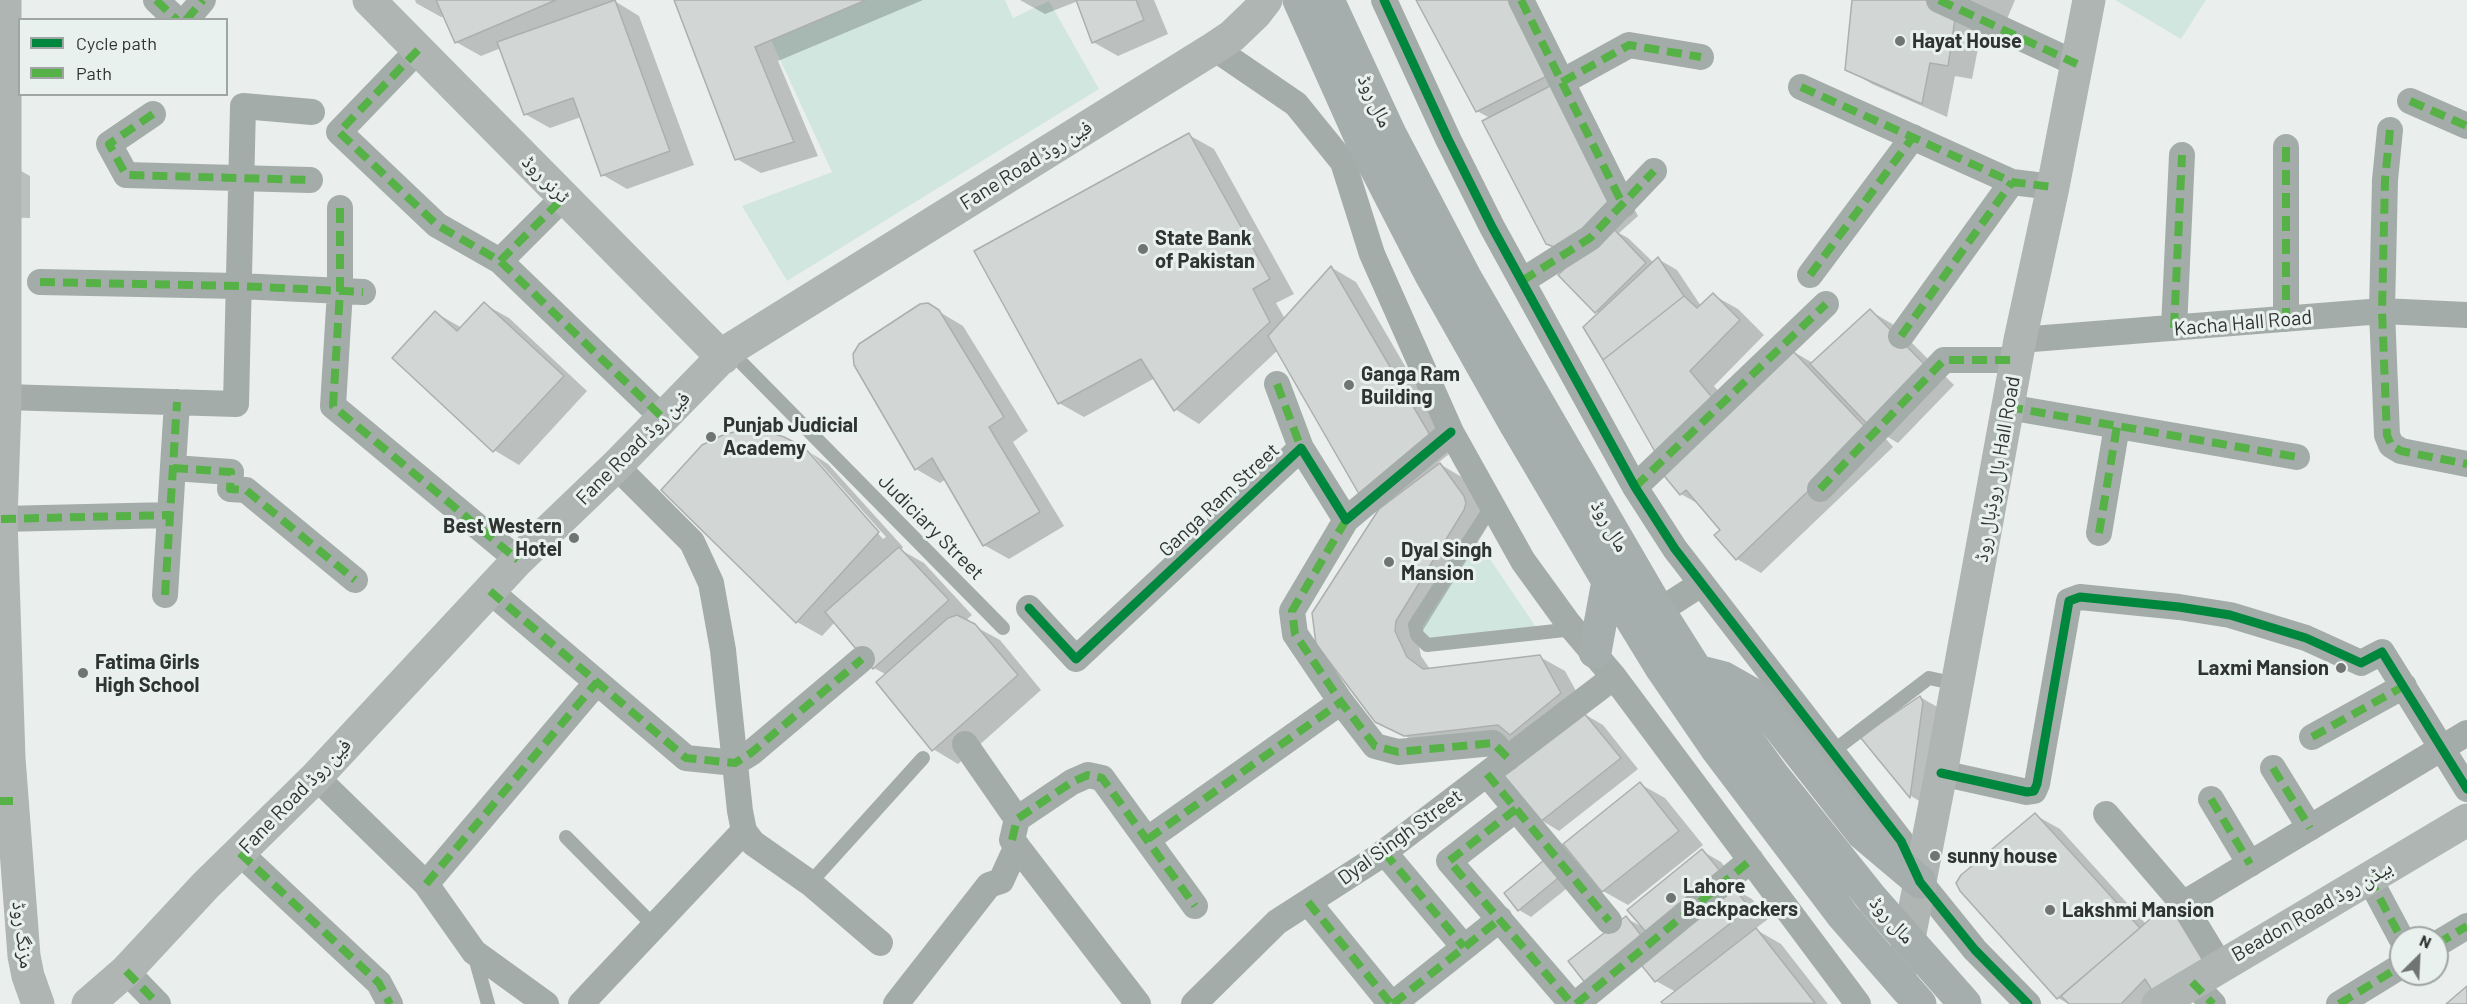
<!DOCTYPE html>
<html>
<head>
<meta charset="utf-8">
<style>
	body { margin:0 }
	#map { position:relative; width:2467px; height:1004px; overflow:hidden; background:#eaefed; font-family:Barlow,sans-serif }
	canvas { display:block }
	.legend { position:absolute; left:18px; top:18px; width:210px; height:78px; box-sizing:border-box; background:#e8f1ee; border:2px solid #9ea5a2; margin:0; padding:8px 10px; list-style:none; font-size:18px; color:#2f3331 }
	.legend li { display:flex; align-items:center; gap:12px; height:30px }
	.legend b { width:30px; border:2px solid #9ea5a2 }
	.north { position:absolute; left:2389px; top:926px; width:60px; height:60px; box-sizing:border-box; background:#e8f1ee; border:2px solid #9ea5a2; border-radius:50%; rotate:24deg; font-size:16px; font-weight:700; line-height:24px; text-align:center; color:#2f3331 }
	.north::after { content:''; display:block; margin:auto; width:21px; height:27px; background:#707573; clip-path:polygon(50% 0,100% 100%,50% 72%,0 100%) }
</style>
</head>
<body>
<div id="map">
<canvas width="2467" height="1004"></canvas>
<ul class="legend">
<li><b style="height:8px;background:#00873e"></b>Cycle path</li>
<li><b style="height:8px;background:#56b246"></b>Path</li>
</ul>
<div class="north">N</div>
</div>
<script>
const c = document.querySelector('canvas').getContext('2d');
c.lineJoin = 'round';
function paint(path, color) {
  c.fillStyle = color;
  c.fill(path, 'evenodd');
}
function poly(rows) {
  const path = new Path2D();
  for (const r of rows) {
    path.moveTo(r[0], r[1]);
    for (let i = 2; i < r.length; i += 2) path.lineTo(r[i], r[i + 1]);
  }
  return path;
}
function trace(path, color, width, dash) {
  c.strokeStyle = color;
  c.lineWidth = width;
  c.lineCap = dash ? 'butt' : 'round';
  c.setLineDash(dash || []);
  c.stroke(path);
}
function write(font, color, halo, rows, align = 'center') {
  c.font = font + ' Barlow,"Noto Naskh Arabic",sans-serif';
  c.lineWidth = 6;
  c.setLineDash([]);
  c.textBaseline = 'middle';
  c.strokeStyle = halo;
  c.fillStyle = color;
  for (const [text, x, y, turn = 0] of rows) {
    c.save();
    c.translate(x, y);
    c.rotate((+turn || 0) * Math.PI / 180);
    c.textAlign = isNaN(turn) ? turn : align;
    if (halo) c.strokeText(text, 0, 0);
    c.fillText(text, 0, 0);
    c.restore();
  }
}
paint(poly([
	[866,0,1005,0,1013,18,1049,1,1099,89,787,281,742,206,832,172,771,40],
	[2115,0,2206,0,2181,39],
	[1473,534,1540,633,1427,645,1415,625]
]), '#d1e6df');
paint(poly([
	[415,0,613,0,639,16,694,165,627,189,603,175,581,117,550,128,525,114,501,48,481,56,456,42,445,16,441,17,416,3],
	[676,0,923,0,778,61,818,156,761,173,737,159],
	[1020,0,1154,0,1168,34,1118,56,1093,42,1078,1,1045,14],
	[1417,0,1524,0,1638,216,1619,233,1628,238,1654,263,1658,259,1677,270,1701,306,1713,295,1738,309,1764,335,1714,386,1732,407,1792,351,1813,363,1870,311,1894,325,1954,385,1898,443,1881,433,1893,447,1761,573,1737,559,1722,530,1702,506,1681,494,1663,472,1672,464,1600,314,1596,311,1577,259,1490,118,1477,111],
	[1854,0,1927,0,1982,28,1972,79,1955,76,1947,117,1872,84,1847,69],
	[1965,0,2015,0,2007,19],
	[1189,135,1214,149,1294,294,1276,303,1285,319,1332,268,1356,282,1454,450,1438,463,1465,479,1489,524,1420,635,1419,646,1421,656,1430,669,1540,657,1565,671,1585,707,1520,739,1430,749,1376,721,1385,507,1360,492,1278,350,1199,424,1175,409,1155,378,1084,417,1059,403],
	[0,159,30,176,30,218,0,217],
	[484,304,509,318,587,391,519,465,494,450,436,313,462,328],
	[928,305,963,326,1028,431,1013,442,1064,526,1009,559,984,545,946,479,940,483,916,469],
	[803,449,883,539,886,537,811,453,828,464,903,547,901,550,924,563,972,615,965,621,1000,640,1041,690,958,764,933,749,887,675,874,668,835,622,822,636,797,622,663,489],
	[1920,697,1939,708,1929,807,1911,796,1862,737],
	[1584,714,1603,725,1638,769,1559,831,1541,820],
	[1640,784,1665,798,1703,845,1628,905,1603,891,1565,844],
	[2035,815,2060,829,2146,924,2159,1004,2069,1004,2058,998],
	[1702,851,1721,862,1739,884,1733,888,1752,899,1768,919,1755,929,1781,944,1828,1004,1664,1004,1663,1002,1676,992,1656,981,1643,964,1626,918,1644,928],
	[1550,858,1575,882,1531,917,1519,910]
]), '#0003');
const building = poly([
	[436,0,556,0,455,43,436,0],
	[615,0,670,151,601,176,573,98,524,115,497,42,615,0],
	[674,0,866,0,755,47,794,142,735,160,674,0],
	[1076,0,1136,0,1144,20,1092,43,1076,0],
	[1416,0,1509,0,1551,74,1476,112,1416,0],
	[1852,0,1930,0,1955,19,1948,66,1930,63,1922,104,1845,70,1852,0],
	[1552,85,1614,201,1560,249,1546,244,1482,121,1552,85],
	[1189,133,1270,279,1253,289,1270,322,1174,411,1141,359,1058,404,974,251,1189,133],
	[1610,225,1646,263,1595,313,1558,275,1610,225],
	[1658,257,1684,296,1603,360,1583,327,1658,257],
	[1331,266,1430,435,1359,494,1268,336,1331,266],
	[1713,293,1740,320,1690,371,1716,402,1658,457,1603,360,1684,296,1697,308,1713,293],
	[484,302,564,376,493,452,392,358,435,311,457,331,484,302],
	[928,303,939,310,1004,417,989,427,1040,512,983,546,932,458,915,470,854,365,853,354,859,344,920,304,928,303],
	[1870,309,1930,370,1873,430,1810,364,1870,309],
	[1791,349,1870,432,1736,560,1714,535,1720,530,1686,490,1680,495,1661,472,1791,349],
	[748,429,766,431,784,437,804,447,879,532,796,623,661,490,702,445,725,434,748,429],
	[1440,463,1464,496,1466,503,1464,510,1396,621,1395,631,1407,657,1423,669,1540,655,1561,693,1510,735,1498,725,1404,736,1375,722,1316,644,1312,613,1379,509,1440,463],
	[899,547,949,600,873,669,825,612,899,547],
	[957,615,975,624,1018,675,932,751,876,682,948,618,957,615],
	[1920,696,1923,702,1910,798,1860,737,1920,696],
	[1584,713,1621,758,1540,822,1503,776,1584,713],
	[1640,782,1679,831,1602,892,1563,844,1640,782],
	[2035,813,2140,928,2057,999,1960,891,1956,883,1961,875,2035,813],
	[1702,849,1721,872,1647,933,1627,910,1702,849],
	[1549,856,1563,874,1518,911,1504,893,1549,856],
	[1733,887,1750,908,1655,982,1638,961,1733,887],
	[2171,901,2213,957,2153,992,2145,979,2121,1004,2069,1004,2061,996,2171,901],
	[1626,916,1644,939,1586,984,1568,961,1626,916],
	[1756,928,1815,1003,1663,1004,1661,1002,1756,928],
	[2467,986,2467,1004,2446,1004,2467,986]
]);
paint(building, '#d2d6d5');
trace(building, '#acafae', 1.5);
trace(poly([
	[729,350,1003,628],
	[1493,504,1415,625,1417,635,1427,645,1574,629],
	[1832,752,1929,678,1957,684],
	[566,837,654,926],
	[810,883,923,758],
	[474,954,488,1004]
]), '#a4aca9', 14);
trace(poly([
	[156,0,177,20],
	[1384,0,1448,139,1492,227,1635,487,1675,549,1901,841,1920,882,1975,950,2028,1004],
	[1521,0,1623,205],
	[1939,0,2077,64],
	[186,20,203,0],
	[1214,48,1296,104,1343,162,1372,254,1451,432,1523,561,1568,623,1614,677,1858,1004],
	[418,50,339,132,437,225,500,261,663,418],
	[1562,82,1629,45,1701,57],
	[1801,87,2012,182,2053,187],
	[2410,101,2467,126],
	[153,114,109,144,126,175,310,180],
	[2390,130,2385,180,2382,311,2387,435,2391,445,2401,451,2467,464],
	[2286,147,2286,319],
	[340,208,340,291,333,406,518,560],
	[500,261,564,197],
	[1810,275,1913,137],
	[1522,281,1590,238,1654,171],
	[40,282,239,286,363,292],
	[2174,328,2182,155],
	[1901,336,2012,182],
	[2020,340,2382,311,2467,315],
	[1277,384,1301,448],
	[5,397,236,404,243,106,312,112],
	[2008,407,2297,457],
	[616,466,692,542,711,583,723,650,740,811,744,831,753,843,810,883,880,943],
	[173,468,231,472,230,489,246,490,355,580],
	[1635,487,1826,304],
	[1820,489,1944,360,2017,360],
	[1,519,170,515],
	[1346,520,1292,611,1295,634,1341,702,1375,746,1398,752,1493,743,1508,758],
	[2099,533,2117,426],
	[490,591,686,758,735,763,751,753,862,659],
	[165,595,177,402],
	[1029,608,1076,659,1301,448,1346,520,1451,432],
	[1659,611,1701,584],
	[2312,737,2404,686],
	[965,744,1017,819],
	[2273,768,2310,828],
	[1941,773,2027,792,2034,791,2037,784,2069,601,2080,597,2179,607,2230,615,2306,638,2361,663,2382,652,2467,789],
	[1487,774,1609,921],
	[316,777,426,884,474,952,546,1004],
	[2211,799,2250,864],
	[1516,809,1449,861,1572,1004],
	[2106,814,2183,904],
	[1148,839,1341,702],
	[1384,852,1464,947],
	[240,853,379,983,390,1004],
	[2369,878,2401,938],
	[426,884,597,682],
	[1308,902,1391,1004],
	[2437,944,2467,926],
	[2220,965,2183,904,2467,733],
	[126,971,158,1004],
	[2192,982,2213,1004],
	[581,1004,744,831],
	[896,1004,989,885,1001,881,1017,846],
	[1138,1004,1012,840,1017,819,1072,782,1088,775,1102,778,1195,906],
	[1194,1004,1277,922,1375,859,1614,677],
	[1393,1004,1500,919],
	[1576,1004,1751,860],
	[2339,1004,2401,966]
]), '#a4aca9', 26);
trace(poly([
	[5,0,5,404,1,519,9,758,24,956,28,976,38,1004],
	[369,0,723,358],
	[1904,964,1941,773,2020,340,2053,187,2089,0],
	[88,1004,126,971,205,886,316,777,518,560,616,466,729,350,1214,48,1232,36,1256,13,1266,0],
	[2158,1004,2467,820]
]), '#aeb5b2', 33);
trace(poly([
	[1299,0,1363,143,1431,275,1514,422,1608,581,1662,669,1716,748,1843,916,1920,1004],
	[1328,0,1390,134,1465,277,1659,611,1697,671,1773,775,1873,900,1965,1004],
	[1595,652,1608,581],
	[1697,671,1724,678,1754,695,1863,834,1920,882]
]), '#a5aeac', 33);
trace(poly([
	[156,0,177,20],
	[1521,0,1623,205],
	[1939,0,2077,64],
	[186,20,203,0],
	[418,50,339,132,437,225,500,261,663,418],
	[1562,82,1629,45,1701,57],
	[1801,87,2012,182,2053,187],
	[2410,101,2467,126],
	[153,114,109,144,126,175,310,180],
	[2390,130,2385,180,2382,311,2387,435,2391,445,2401,451,2467,464],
	[2286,147,2286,319],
	[340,208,340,291,333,406,518,560],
	[500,261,564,197],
	[1810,275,1913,137],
	[1522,281,1590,238,1654,171],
	[40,282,239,286,363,292],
	[2174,328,2182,155],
	[1901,336,2012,182],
	[1277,384,1301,448],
	[2008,407,2297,457],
	[173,468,231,472,230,489,246,490,355,580],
	[1635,487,1826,304],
	[1820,489,1944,360,2017,360],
	[1,519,170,515],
	[1346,520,1292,611,1295,634,1341,702,1375,746,1398,752,1493,743,1508,758],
	[2099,533,2117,426],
	[490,591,686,758,735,763,751,753,862,659],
	[165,595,177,402],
	[2312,737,2404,686],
	[2273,768,2310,828],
	[1487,774,1609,921],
	[2211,799,2250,864],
	[0,801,13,801],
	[1516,809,1449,861,1572,1004],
	[1148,839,1341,702],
	[1012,840,1017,819,1072,782,1088,775,1102,778,1195,906],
	[1384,852,1464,947],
	[240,853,379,983,390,1004],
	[2369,878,2401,938],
	[426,884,597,682],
	[1308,902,1391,1004],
	[2437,944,2467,926],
	[126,971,158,1004],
	[2192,982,2213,1004],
	[1393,1004,1500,919],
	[1576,1004,1751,860],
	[2339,1004,2401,966]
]), '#56b246', 8, [15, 8]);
trace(poly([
	[1384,0,1448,139,1492,227,1635,487,1675,549,1901,841,1920,882,1975,950,2028,1004],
	[1029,608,1076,659,1301,448,1346,520,1451,432],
	[1941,773,2027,792,2034,791,2037,784,2069,601,2080,597,2179,607,2230,615,2306,638,2361,663,2382,652,2467,789]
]), '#00873e', 9);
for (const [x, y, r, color] of [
	[1900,41,6,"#707573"],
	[1143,249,6,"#707573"],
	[1349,385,6,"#707573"],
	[711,437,6,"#707573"],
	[574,538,6,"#707573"],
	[1389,562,6,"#707573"],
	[2341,668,6,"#707573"],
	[83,673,6,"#707573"],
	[1935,856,6,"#707573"],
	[1671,898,6,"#707573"],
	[2050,910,6,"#707573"]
]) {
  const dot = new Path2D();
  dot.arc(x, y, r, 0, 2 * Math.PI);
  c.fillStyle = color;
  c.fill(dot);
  trace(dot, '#e8f1ee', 2);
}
write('bold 20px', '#2f3331', '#e8f1ee', [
	["Hayat House",1912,41],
	["State Bank",1155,238],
	["of Pakistan",1155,261],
	["Ganga Ram",1361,374],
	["Building",1361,397],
	["Punjab Judicial",723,425],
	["Academy",723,448],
	["Best Western",562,526,"right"],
	["Hotel",562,549,"right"],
	["Dyal Singh",1401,550],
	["Mansion",1401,573],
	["Fatima Girls",95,662],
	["High School",95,685],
	["Laxmi Mansion",2329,668,"right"],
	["sunny house",1947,856],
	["Lahore",1683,886],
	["Backpackers",1683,909],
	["Lakshmi Mansion",2062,910]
], 'left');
write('20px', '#2f3331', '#e8f1ee', [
	["مال روڈ",1375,101,65],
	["Fane Road فین روڈ",1026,165,-32],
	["ٹرنر روڈ",546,179,45],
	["Kacha Hall Road",2243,323,-5],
	["Fane Road فین روڈ",633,448,-45],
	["ہال روڈہال روڈ Hall Road",1997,469,-80],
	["Ganga Ram Street",1219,500,-43],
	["مال روڈ",1610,526,60],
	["Judiciary Street",931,527,45],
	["Fane Road فین روڈ",295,796,-46],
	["Dyal Singh Street",1400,837,-36],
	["Beadon Road بیڈن روڈ",2312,911,-30],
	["مال روڈ",1892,920,48],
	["مزنگ روڈ",23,935,83]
]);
</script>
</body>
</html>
